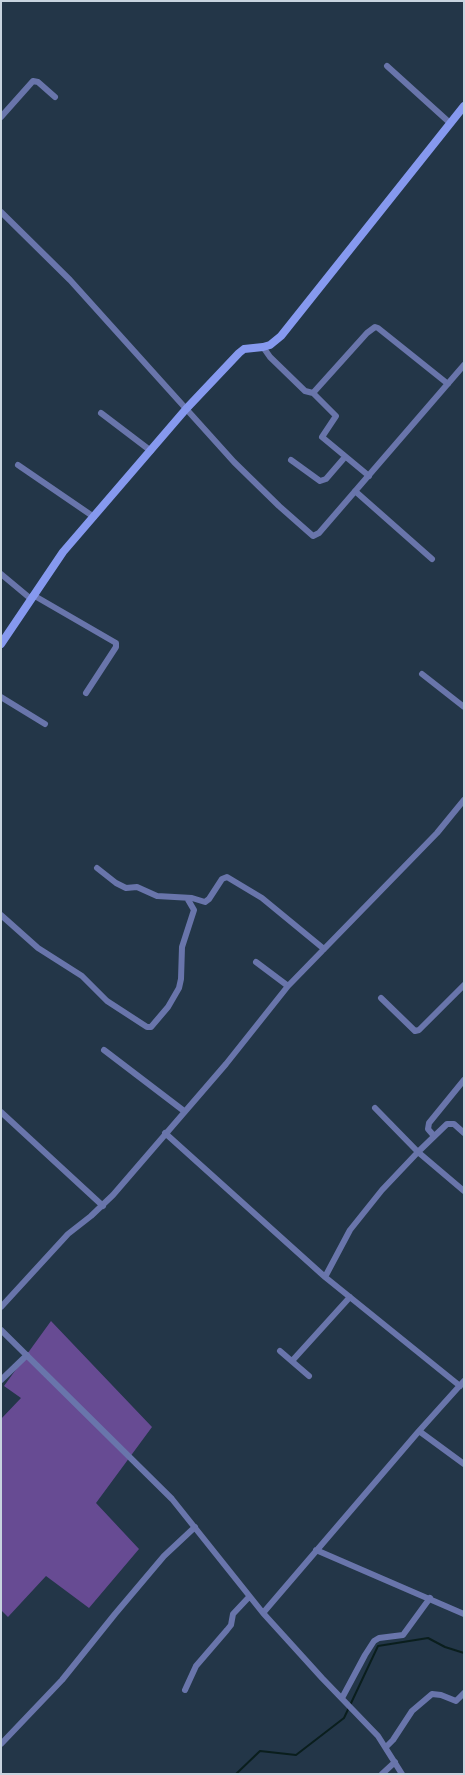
<!DOCTYPE html>
<html>
<head>
<meta charset="utf-8">
<style>
	body { margin:0 }
	#map { position:relative; width:465px; height:1775px; overflow:hidden; background:#233648; font-family:Literata,serif }
	canvas { display:block }
	.frame { position:absolute; inset:0; border:2px solid #c8d4df; pointer-events:none }
</style>
</head>
<body>
<div id="map">
<canvas width="465" height="1775"></canvas>
<div class="frame"></div>
</div>
<script>
const c = document.querySelector('canvas').getContext('2d');
c.lineJoin = 'round';
function paint(path, color) {
  c.fillStyle = color;
  c.fill(path, 'evenodd');
}
function poly(rows) {
  const path = new Path2D();
  for (const r of rows) {
    path.moveTo(r[0], r[1]);
    for (let i = 2; i < r.length; i += 2) path.lineTo(r[i], r[i + 1]);
  }
  return path;
}
function trace(path, color, width, dash) {
  c.strokeStyle = color;
  c.lineWidth = width;
  c.lineCap = dash ? 'butt' : 'round';
  c.setLineDash(dash || []);
  c.stroke(path);
}
paint(poly([
	[51,1321,152,1427,96,1503,139,1549,89,1608,46,1576,8,1617,1,1610,1,1419,21,1398,4,1386]
]), '#674b93');
trace(poly([
	[236,1774,260,1751,296,1755,344,1718,378,1646,428,1638,445,1647,464,1653]
]), '#0a1e1d', 2);
trace(poly([
	[387,66,450,123],
	[1,117,33,81,38,82,55,97],
	[1,212,70,280,234,462,279,506,313,536,319,533,464,365],
	[263,347,270,357,305,391,313,393,367,333,375,327,378,328,448,384],
	[313,393,336,416,322,437,369,476],
	[101,413,151,451],
	[291,460,320,481,326,479,345,457],
	[18,465,94,517],
	[355,491,432,559],
	[1,574,31,599],
	[33,595,116,643,116,647,86,693],
	[422,674,464,707],
	[1,697,45,724],
	[97,868,116,883,126,888,137,887,157,896,192,898,205,902,209,899,222,879,227,877,262,898,324,949],
	[1,915,38,948,82,976,107,1001,147,1027,151,1027,168,1007,179,988,181,979,182,947,194,910,187,898],
	[256,962,288,986],
	[381,998,415,1031,419,1030,464,985],
	[104,1050,184,1111],
	[375,1108,418,1152,464,1191],
	[1,1112,103,1206],
	[165,1133,325,1277,460,1386],
	[434,1136,428,1129,429,1123,464,1080],
	[325,1277,350,1230,382,1190,418,1152,447,1124,454,1124,464,1133],
	[1,1307,68,1234,91,1216,113,1195,226,1064,288,986,437,833,464,800],
	[1,1330,172,1499,263,1613,322,1678,378,1736,402,1774],
	[280,1351,309,1376],
	[292,1361,350,1297],
	[1,1380,27,1355],
	[419,1431,464,1464],
	[316,1550,464,1614],
	[263,1613,419,1431,464,1381],
	[185,1690,196,1666,227,1630,231,1625,233,1614,249,1597],
	[342,1698,365,1655,374,1641,379,1638,403,1635,430,1598],
	[1,1744,62,1680,115,1614,164,1556,195,1527],
	[386,1747,393,1740,412,1711,432,1694,441,1695,456,1701,464,1693],
	[382,1774,395,1762]
]), '#6975ab', 6);
trace(poly([
	[1,644,63,552,186,409,239,353,244,349,263,347,270,345,281,336,464,106]
]), '#8699ef', 8);
</script>
</body>
</html>
